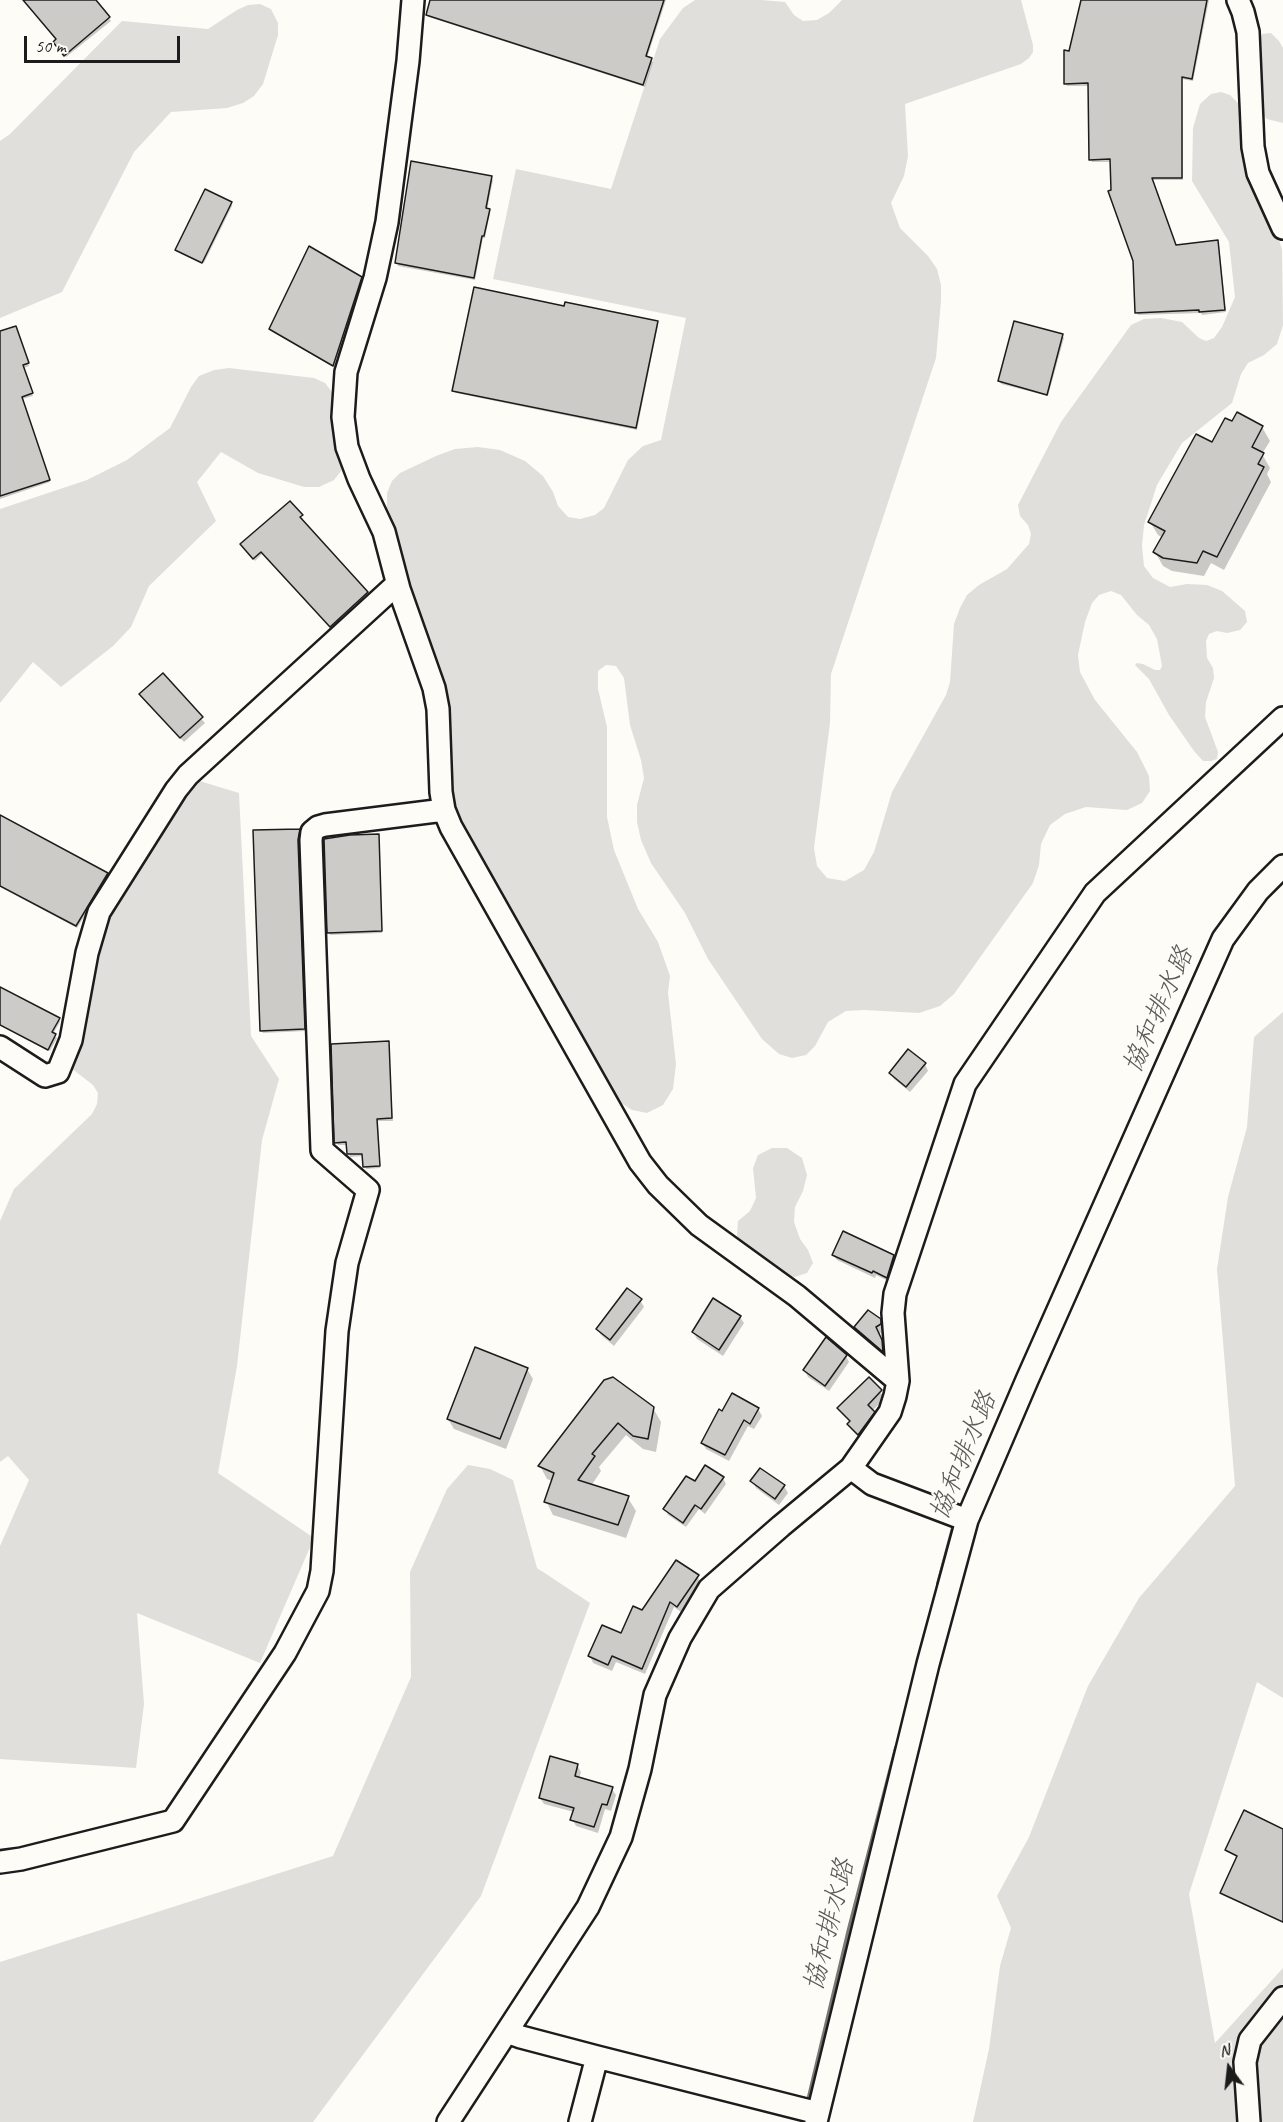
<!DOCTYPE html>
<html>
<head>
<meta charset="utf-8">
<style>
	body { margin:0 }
	#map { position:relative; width:1283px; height:2122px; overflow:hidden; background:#fdfcf7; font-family:Caveat,sans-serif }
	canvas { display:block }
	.north { position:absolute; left:1199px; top:2038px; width:60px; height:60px; -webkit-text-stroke:4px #fdfcf7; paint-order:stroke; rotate:345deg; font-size:16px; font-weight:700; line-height:24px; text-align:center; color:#1c1c1c }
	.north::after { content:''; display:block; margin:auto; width:21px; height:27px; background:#1c1c1c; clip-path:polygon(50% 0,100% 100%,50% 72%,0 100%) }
	.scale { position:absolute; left:24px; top:36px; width:156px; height:27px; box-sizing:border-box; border:3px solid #1c1c1c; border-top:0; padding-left:8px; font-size:18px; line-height:21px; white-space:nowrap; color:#1c1c1c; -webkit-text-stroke:4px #fdfcf7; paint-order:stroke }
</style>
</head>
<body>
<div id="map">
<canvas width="1283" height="2122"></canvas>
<div class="north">N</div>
<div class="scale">50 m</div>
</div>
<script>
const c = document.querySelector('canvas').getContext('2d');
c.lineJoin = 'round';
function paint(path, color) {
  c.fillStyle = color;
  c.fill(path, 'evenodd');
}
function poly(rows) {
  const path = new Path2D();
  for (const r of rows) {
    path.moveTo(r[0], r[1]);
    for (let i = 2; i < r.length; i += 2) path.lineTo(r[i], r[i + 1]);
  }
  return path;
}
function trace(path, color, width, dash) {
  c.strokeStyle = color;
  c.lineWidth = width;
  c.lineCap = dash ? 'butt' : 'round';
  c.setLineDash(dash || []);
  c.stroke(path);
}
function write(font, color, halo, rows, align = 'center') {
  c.font = font + ' Caveat,"Klee One",sans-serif';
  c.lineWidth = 4.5;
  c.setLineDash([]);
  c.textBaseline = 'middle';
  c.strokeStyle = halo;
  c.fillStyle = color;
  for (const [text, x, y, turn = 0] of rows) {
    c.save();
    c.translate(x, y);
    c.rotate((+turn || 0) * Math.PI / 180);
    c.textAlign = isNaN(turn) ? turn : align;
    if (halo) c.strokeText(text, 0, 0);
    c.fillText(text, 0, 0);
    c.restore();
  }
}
paint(poly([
	[695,0,761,0,785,2,794,15,803,21,817,20,829,13,842,0,1021,0,1033,45,1033,52,1029,58,1021,64,905,104,908,156,904,176,891,203,900,228,928,256,937,269,941,285,941,301,936,358,831,674,830,723,814,848,817,866,827,878,845,881,864,870,874,852,892,792,946,695,950,682,954,624,960,608,967,595,979,585,1007,569,1029,544,1031,534,1028,525,1020,516,1018,505,1061,422,1131,325,1144,319,1161,318,1182,322,1199,338,1206,341,1214,338,1222,327,1235,297,1229,242,1192,181,1193,128,1200,104,1211,94,1221,92,1230,95,1239,104,1282,250,1283,325,1277,344,1264,355,1248,363,1241,374,1232,403,1182,443,1157,485,1144,525,1142,546,1144,566,1153,578,1170,587,1187,584,1207,585,1222,591,1245,611,1247,622,1240,630,1227,633,1217,631,1209,634,1206,641,1207,658,1213,668,1214,678,1206,702,1205,717,1218,752,1217,759,1211,761,1203,761,1194,751,1169,715,1149,679,1135,665,1137,663,1143,664,1155,670,1160,670,1162,666,1157,639,1149,625,1137,615,1121,595,1111,591,1099,595,1092,603,1085,622,1078,655,1080,672,1095,700,1137,752,1149,776,1150,791,1142,803,1127,810,1086,807,1065,814,1050,825,1041,844,1039,865,1033,883,954,994,940,1006,919,1013,864,1010,846,1011,828,1022,815,1046,806,1055,792,1058,779,1054,762,1039,708,959,685,913,651,863,641,840,637,822,637,805,644,778,641,760,630,725,624,678,616,666,606,665,598,671,598,689,607,727,607,817,614,850,638,909,658,942,670,976,668,993,676,1064,673,1089,663,1105,647,1113,632,1110,618,1101,607,1087,452,808,434,665,397,549,387,512,387,493,392,481,400,473,436,456,455,449,478,447,500,450,525,461,543,476,553,492,558,506,568,517,580,519,595,515,604,508,628,460,643,446,661,440,686,318,493,279,516,169,611,189,660,39,683,8],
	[260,4,271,9,278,23,278,35,263,84,254,96,243,103,227,108,171,112,134,152,62,292,0,318,0,141,10,134,122,21,208,29,237,10,248,5],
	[1271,33,1279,41,1283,48,1283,123,1267,119,1260,112,1258,42,1262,34],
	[229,368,314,378,325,383,332,392,336,404,343,458,341,471,334,480,319,487,304,487,258,473,221,452,197,482,216,521,149,586,131,627,113,646,61,687,33,662,0,703,0,509,87,480,127,460,170,428,191,387,199,376,214,370],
	[193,779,239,793,251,1036,279,1079,262,1140,237,1366,218,1473,314,1538,260,1663,137,1613,144,1704,136,1768,0,1759,0,1546,29,1480,8,1456,0,1462,0,1221,14,1189,92,1114,97,1104,98,1093,93,1085,71,1068,72,1055,97,934],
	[1283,1012,1283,1698,1257,1682,1189,1894,1215,2043,1283,1968,1283,2122,973,2122,989,2049,1000,1966,1011,1928,997,1896,1029,1837,1088,1686,1139,1598,1235,1486,1217,1269,1228,1197,1247,1127,1254,1037],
	[772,1148,787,1148,802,1158,807,1175,803,1191,795,1207,794,1222,800,1239,808,1250,813,1263,807,1273,795,1277,781,1275,744,1248,737,1236,738,1221,750,1211,756,1198,753,1168,758,1155],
	[468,1465,490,1469,513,1480,537,1568,590,1603,481,1896,313,2122,0,2122,0,1962,333,1856,411,1677,410,1572,447,1489]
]), '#e0dfdb');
paint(poly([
	[26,0,96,0,111,21,66,57,56,45,57,40],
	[432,0,666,0,647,58,653,62,645,87,429,17,427,15],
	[1082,0,1209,0,1193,81,1182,79,1183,180,1152,180,1176,247,1217,242,1219,245,1226,312,1202,315,1201,313,1138,315,1137,313,1135,261,1112,192,1112,162,1092,162,1090,159,1090,86,1067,86,1065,83],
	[491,178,493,180,487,210,490,213,485,238,483,238,475,280,398,266,397,263],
	[231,203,232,206,204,263,177,250],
	[361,278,363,281,334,367,272,331,271,329],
	[566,308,657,323,658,325,637,430,456,393,454,391],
	[17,330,29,366,24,368,33,396,22,399,50,482,0,499,0,333],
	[1062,335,1064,338,1048,396,1001,384,1000,381],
	[1262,427,1270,441,1262,454,1270,468,1267,474,1271,482,1224,570,1211,563,1204,576,1172,571,1163,566,1155,552,1163,538,1158,535,1150,522,1213,444],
	[290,503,301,516,303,519,301,520,369,595,332,628,263,553,255,561,243,547],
	[162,676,205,723,184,742,144,699],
	[0,817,107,874,109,877,77,928,0,887],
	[299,830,306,1031,263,1033,262,1031],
	[378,835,382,933,330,935,329,933],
	[0,988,59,1019,60,1022,53,1034,57,1038,50,1051,0,1025],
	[388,1043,393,1121,378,1121,380,1168,366,1169,364,1156,350,1157,348,1145,338,1145,336,1142],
	[925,1064,928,1071,910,1092,894,1079,891,1073],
	[833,1255,893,1257,897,1262,890,1282,876,1275,875,1278,837,1260],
	[640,1300,644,1307,614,1346,601,1335,597,1329],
	[740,1317,744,1323,723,1356,697,1339,693,1332],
	[880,1320,884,1331,879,1334,885,1348,886,1356,859,1334,856,1327],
	[846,1356,849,1362,829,1391,808,1377,804,1370],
	[527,1369,533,1379,506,1449,454,1429,448,1419],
	[869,1379,885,1398,872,1411,877,1419,862,1440,852,1430,848,1424,850,1422,839,1409],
	[605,1381,653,1408,661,1422,656,1452,643,1449,626,1435,599,1467,601,1471,591,1486,628,1498,636,1511,626,1538,553,1515,546,1501,552,1481,547,1479,540,1466],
	[758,1409,762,1416,754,1429,748,1426,729,1461,706,1449,702,1443],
	[761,1470,784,1486,788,1493,779,1505,756,1488,752,1481],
	[723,1478,726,1484,705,1514,699,1509,686,1527,668,1515,665,1509],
	[697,1576,701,1583,681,1612,674,1607,645,1674,616,1662,612,1671,593,1663,590,1656,621,1635,643,1612],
	[577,1765,581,1772,579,1779,612,1789,616,1795,611,1811,605,1809,598,1833,576,1826,572,1819,574,1812,544,1804,540,1798],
	[1283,1831,1283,1923,1223,1895,1222,1893,1238,1858,1226,1850]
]), '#0003');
trace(poly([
	[939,1584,954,1528],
	[804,2122,850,1929,897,1748]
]), '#797876', 6);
const building = poly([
	[23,0,96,0,110,17,64,56,53,42,56,39,23,0],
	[430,0,664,0,646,56,652,58,643,85,426,15,430,0],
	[1081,0,1207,0,1192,79,1182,77,1182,178,1152,178,1176,245,1218,240,1225,310,1199,312,1199,310,1135,313,1133,261,1108,191,1111,190,1110,159,1089,160,1088,83,1064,84,1064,50,1069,51,1081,0],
	[411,161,492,176,486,208,490,209,484,236,482,236,474,278,395,263,411,161],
	[205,189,232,202,202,263,175,250,205,189],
	[309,246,362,277,333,366,269,329,309,246],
	[474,287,564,306,565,302,658,321,636,428,452,391,474,287],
	[1014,321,1063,334,1047,395,998,381,1014,321],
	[16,326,29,363,23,365,33,393,22,397,50,480,0,496,0,331,16,326],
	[1237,412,1263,426,1252,447,1264,453,1258,464,1264,467,1217,557,1203,551,1197,563,1163,558,1153,552,1165,531,1148,522,1196,434,1212,442,1225,418,1232,421,1237,412],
	[290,501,303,515,300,517,368,592,330,627,261,552,253,559,240,544,290,501],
	[163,673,203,717,180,738,139,694,163,673],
	[0,815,108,873,76,926,0,886,0,815],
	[300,829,298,840,305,1029,260,1031,253,830,300,829],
	[379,834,382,931,327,933,324,839,350,835,379,834],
	[0,987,60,1018,52,1032,56,1034,48,1050,0,1025,0,987],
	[389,1041,392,1118,377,1119,380,1166,363,1167,362,1154,347,1154,346,1142,334,1143,331,1044,389,1041],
	[908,1049,926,1063,906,1087,889,1073,908,1049],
	[843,1231,894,1255,887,1278,873,1271,872,1273,832,1255,843,1231],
	[627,1288,642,1299,610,1340,596,1329,627,1288],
	[713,1298,741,1316,719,1350,692,1332,713,1298],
	[868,1310,881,1319,881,1324,876,1327,882,1340,883,1352,854,1327,868,1310],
	[826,1337,847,1355,825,1386,803,1370,826,1337],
	[475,1347,528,1368,500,1439,447,1419,475,1347],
	[613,1377,654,1407,648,1439,633,1436,618,1423,592,1454,595,1456,578,1480,629,1496,618,1525,544,1502,554,1473,538,1466,604,1380,613,1377],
	[869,1377,882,1390,868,1405,875,1412,858,1435,847,1424,850,1421,837,1408,869,1377],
	[732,1393,759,1408,750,1424,744,1420,725,1455,701,1443,719,1409,722,1411,732,1393],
	[705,1465,724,1477,701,1509,695,1505,683,1523,663,1509,686,1476,695,1481,705,1465],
	[760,1468,785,1485,775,1499,750,1481,760,1468],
	[676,1560,699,1575,677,1607,670,1602,642,1669,612,1656,608,1665,588,1656,602,1625,621,1633,633,1606,642,1610,676,1560],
	[550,1756,578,1764,575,1776,613,1787,607,1805,602,1804,594,1827,570,1820,574,1808,539,1798,550,1756],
	[1244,1810,1283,1829,1283,1922,1220,1893,1237,1856,1225,1850,1244,1810]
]);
paint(building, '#cccbc8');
trace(building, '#1c1c1c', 1.5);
const minor = poly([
	[413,0,408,61,387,222,375,278,346,372,343,417,347,447,359,479,384,532,399,589,434,688,438,709,441,792,444,810,451,827,640,1162,658,1185,699,1225,797,1296,898,1381],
	[1238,0,1243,12,1248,32,1253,147,1258,173,1283,228],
	[0,1047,45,1076,58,1072,71,1040,87,953,99,912,176,790,188,775,397,584],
	[851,1468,872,1484,967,1520],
	[0,1862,21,1859,173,1821,285,1653,318,1591,322,1571,337,1331,347,1263,368,1190,322,1150,311,840,312,832,318,827,325,825,444,810],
	[507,2032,521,2037,597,2057,818,2113],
	[448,2122,588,1907,621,1837,640,1769,655,1695,680,1638,709,1589,781,1526,851,1468,890,1412,895,1396,898,1381,893,1313,895,1294,965,1084,1095,893,1283,718],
	[580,2122,597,2057],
	[816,2122,928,1664,967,1520,1027,1380,1223,939,1258,891,1283,866],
	[1249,2122,1245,2062,1250,2040,1283,1998]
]);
trace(minor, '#1c1c1c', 26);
trace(minor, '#fdfcf7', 21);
write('italic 27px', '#5a5a58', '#fdfcf7', [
	["協和排水路",1159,1010,-66],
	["協和排水路",964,1456,-68],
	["協和排水路",830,1925,-76]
]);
</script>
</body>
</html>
